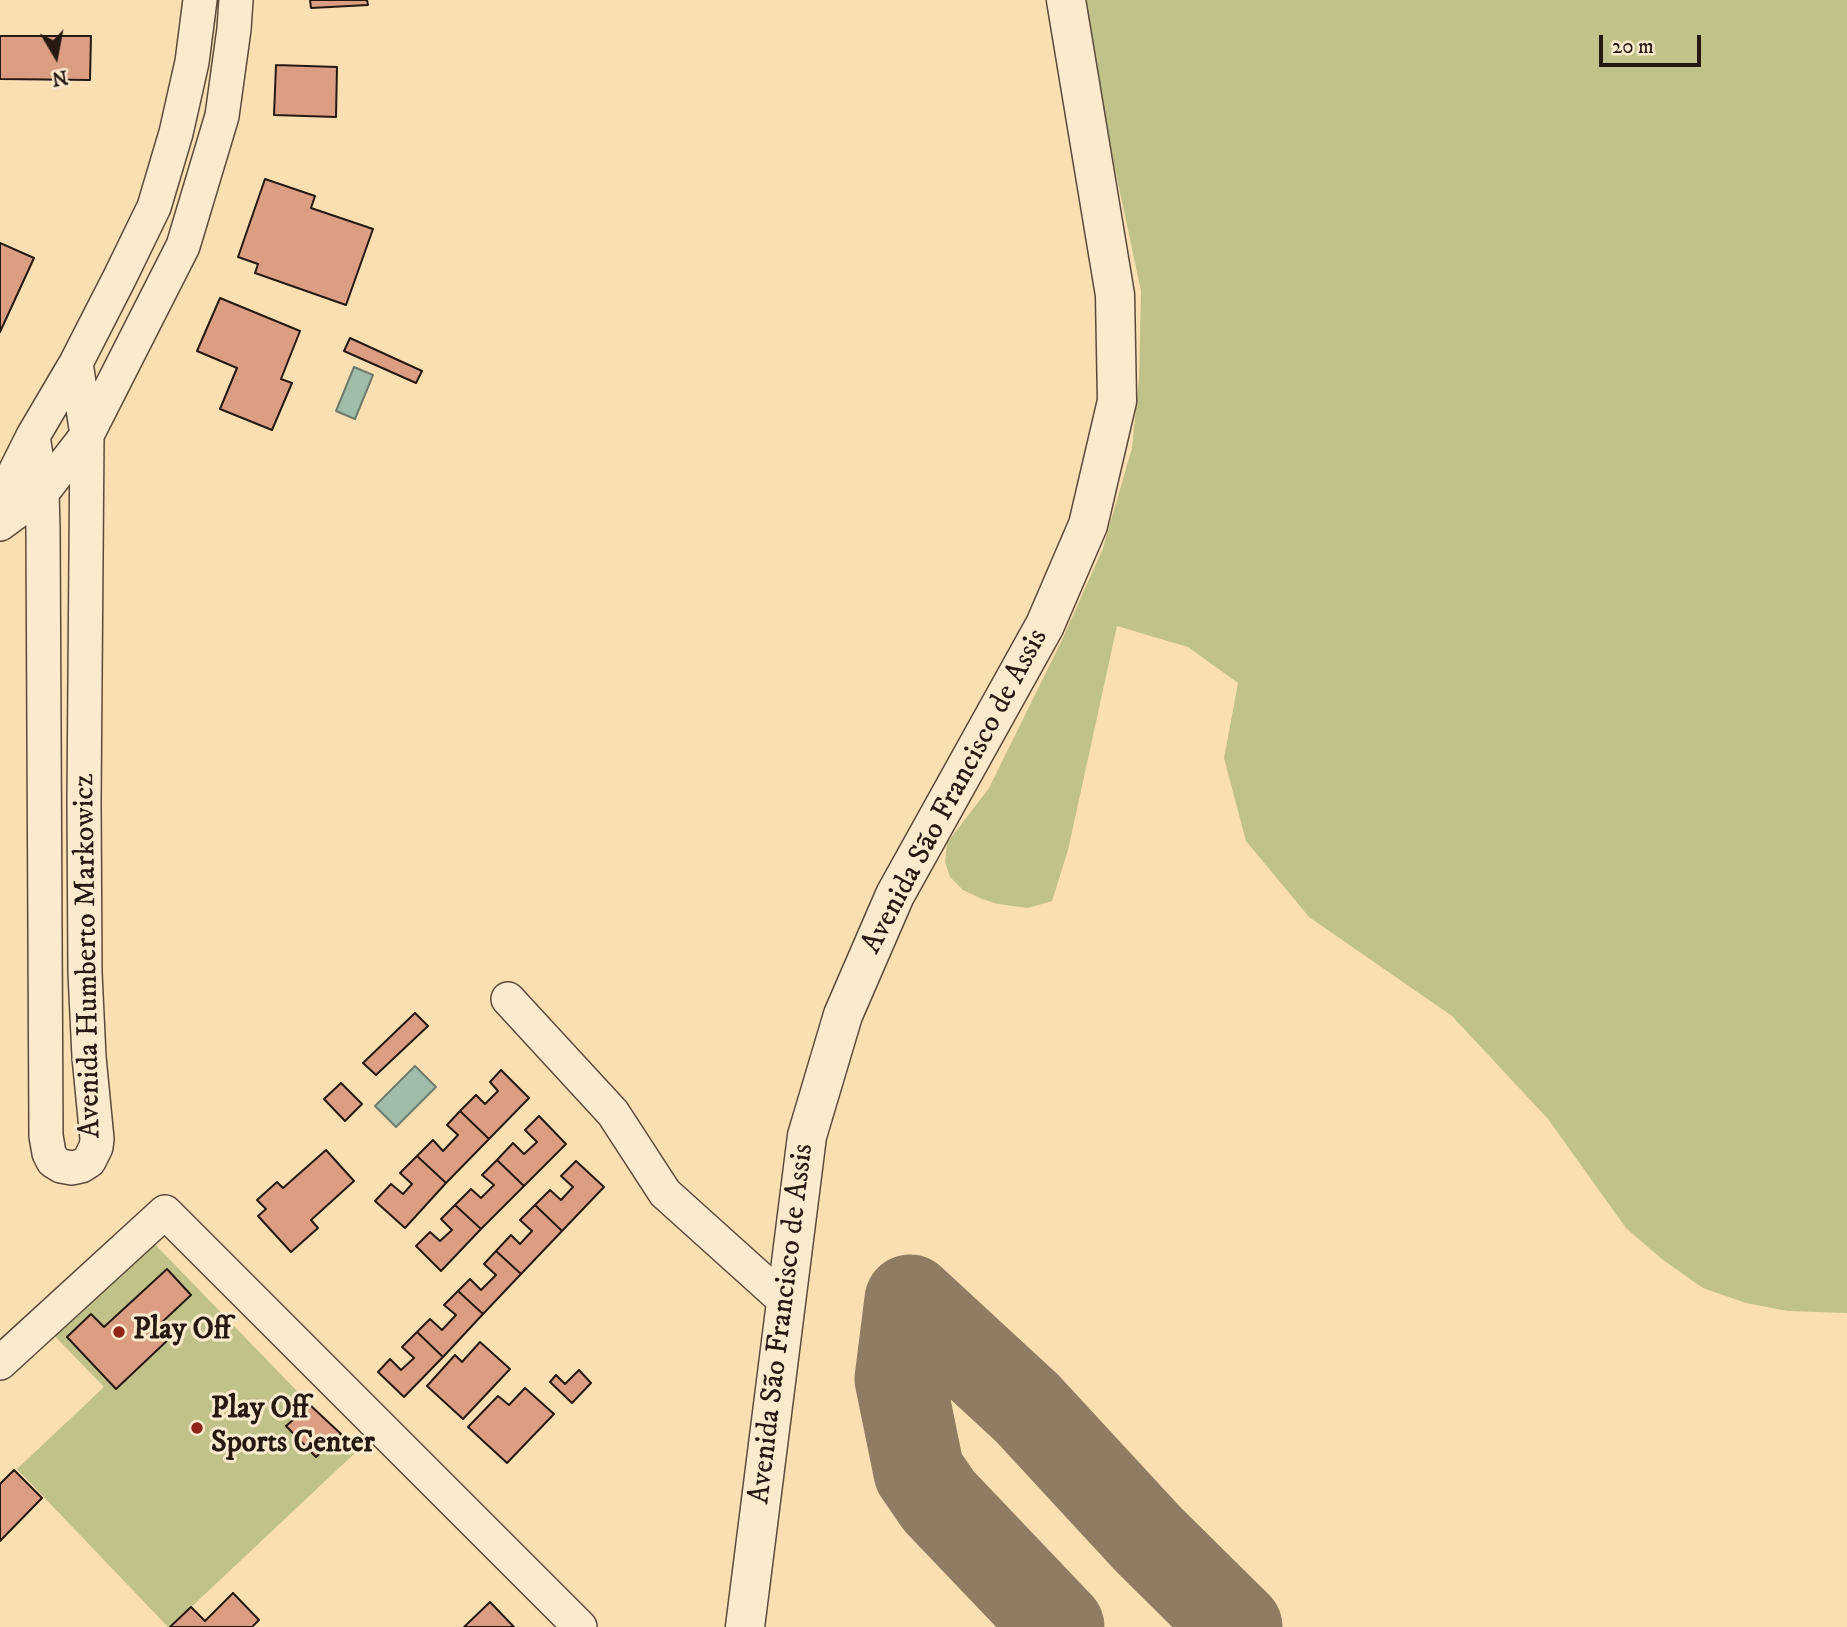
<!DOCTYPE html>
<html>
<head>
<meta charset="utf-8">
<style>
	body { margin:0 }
	#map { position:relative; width:1847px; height:1627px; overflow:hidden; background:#fadfb3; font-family:"IM FELL DW Pica",serif }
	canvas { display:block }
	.north { position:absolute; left:21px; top:21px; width:70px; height:70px; -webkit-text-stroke:5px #fceace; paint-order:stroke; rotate:170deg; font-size:19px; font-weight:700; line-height:28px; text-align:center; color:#251912 }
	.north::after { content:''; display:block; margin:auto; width:24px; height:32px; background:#251912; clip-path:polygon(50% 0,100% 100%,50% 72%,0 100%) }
	.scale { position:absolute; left:1599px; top:35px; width:102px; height:32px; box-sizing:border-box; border:4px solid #251912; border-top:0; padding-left:9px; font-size:21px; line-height:24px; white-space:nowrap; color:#251912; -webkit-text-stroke:5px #fceace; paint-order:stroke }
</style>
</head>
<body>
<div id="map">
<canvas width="1847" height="1627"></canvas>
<div class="north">N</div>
<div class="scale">20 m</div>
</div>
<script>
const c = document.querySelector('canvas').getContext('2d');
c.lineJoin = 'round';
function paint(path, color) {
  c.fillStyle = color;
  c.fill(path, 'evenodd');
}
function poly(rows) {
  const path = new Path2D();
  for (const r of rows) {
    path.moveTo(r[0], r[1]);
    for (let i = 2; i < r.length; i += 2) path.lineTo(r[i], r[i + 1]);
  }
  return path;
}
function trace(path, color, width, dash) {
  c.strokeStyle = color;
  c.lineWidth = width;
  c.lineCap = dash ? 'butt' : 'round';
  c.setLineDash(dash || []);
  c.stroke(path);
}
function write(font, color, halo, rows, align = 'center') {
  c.font = font + ' "IM FELL DW Pica",serif';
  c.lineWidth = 6;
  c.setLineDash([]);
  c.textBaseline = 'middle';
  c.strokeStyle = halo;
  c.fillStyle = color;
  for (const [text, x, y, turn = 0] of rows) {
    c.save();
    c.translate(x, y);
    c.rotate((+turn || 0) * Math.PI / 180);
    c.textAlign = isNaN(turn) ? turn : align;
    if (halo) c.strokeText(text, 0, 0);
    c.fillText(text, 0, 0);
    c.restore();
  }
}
paint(poly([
	[1084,0,1847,0,1847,1313,1788,1311,1746,1303,1703,1288,1663,1260,1626,1228,1548,1119,1452,1016,1309,917,1246,841,1224,758,1238,683,1188,647,1117,626,1068,850,1052,901,1028,908,998,904,982,899,963,890,950,877,945,862,947,843,989,788,1062,640,1103,548,1132,448,1139,378,1141,291,1107,131],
	[146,1235,356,1452,170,1627,168,1627,17,1469,104,1387,47,1328]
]), '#c1c18a');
const water = poly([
	[354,367,373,375,355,419,336,411,354,367],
	[415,1066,436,1087,396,1127,375,1106,415,1066]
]);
paint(water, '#9fbda9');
trace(water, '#6e7b6d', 2);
trace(poly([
	[910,1300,1027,1408,1148,1539,1237,1627],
	[910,1300,900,1379,919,1472,939,1501,1059,1627]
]), '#907c62', 91);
const building = poly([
	[310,0,367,0,368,5,311,8,310,0],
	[0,36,91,36,90,80,0,79,0,36],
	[276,65,337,67,336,117,274,115,276,65],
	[265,179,315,196,311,208,373,229,346,305,255,273,258,264,238,257,265,179],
	[0,243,34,258,0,332,0,243],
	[220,298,300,331,281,379,292,383,272,430,220,409,237,368,197,351,220,298],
	[350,338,422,371,416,383,344,351,350,338],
	[415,1013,428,1026,376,1075,363,1063,415,1013],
	[501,1070,529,1098,489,1139,460,1111,476,1095,485,1104,498,1091,490,1082,501,1070],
	[341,1083,362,1104,345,1121,324,1099,341,1083],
	[460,1111,489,1139,446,1183,417,1156,433,1140,443,1151,458,1135,447,1125,460,1111],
	[539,1116,566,1144,524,1186,497,1160,513,1143,524,1154,537,1142,525,1130,539,1116],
	[326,1150,354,1181,311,1220,318,1228,291,1252,258,1216,266,1209,257,1200,277,1182,283,1188,326,1150],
	[417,1156,446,1183,405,1228,375,1201,391,1184,403,1194,412,1184,400,1173,417,1156],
	[497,1160,524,1186,481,1229,455,1205,471,1189,481,1198,494,1185,482,1175,497,1160],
	[576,1161,604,1187,562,1231,535,1205,550,1190,561,1200,573,1187,561,1176,576,1161],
	[455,1205,481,1229,441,1271,416,1246,430,1232,440,1241,452,1230,441,1219,455,1205],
	[535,1205,562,1231,521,1274,496,1251,511,1235,520,1244,532,1231,520,1220,535,1205],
	[496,1251,521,1274,483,1314,458,1291,470,1279,481,1290,496,1275,484,1264,496,1251],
	[167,1269,191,1295,159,1325,171,1337,116,1389,67,1337,91,1314,104,1327,167,1269],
	[458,1291,483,1314,443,1357,417,1332,430,1319,442,1330,456,1315,444,1305,458,1291],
	[417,1332,443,1357,404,1397,378,1372,390,1359,401,1370,414,1358,402,1347,417,1332],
	[480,1342,510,1369,463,1419,427,1386,455,1355,462,1362,480,1342],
	[579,1370,591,1383,572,1403,550,1382,556,1375,565,1384,579,1370],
	[525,1388,554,1414,507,1463,468,1427,498,1396,509,1405,525,1388],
	[310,1405,341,1434,316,1457,286,1426,310,1405],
	[14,1470,42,1498,0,1541,0,1484,14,1470],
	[233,1593,259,1620,252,1627,170,1627,191,1607,205,1621,233,1593],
	[490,1602,514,1627,464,1627,490,1602]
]);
paint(building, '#db9e82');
trace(building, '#251912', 2);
const minor = poly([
	[33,436,42,493,43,529,46,1136,49,1153,53,1161,61,1166,72,1168,81,1166,89,1161,96,1147,97,1139,89,1057,85,973,84,801,87,435,76,363],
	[0,502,33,436,76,363,120,277,154,207,176,133,192,62,200,0],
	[0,524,42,493,87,435,183,246,222,116,234,29,236,0],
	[508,999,613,1113,665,1193,786,1302],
	[0,1363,165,1212,580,1627]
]);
const tertiary = poly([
	[745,1627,807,1136,843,1015,895,895,1045,625,1088,525,1117,401,1115,295,1066,0]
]);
trace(minor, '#5a4a3a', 36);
trace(tertiary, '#5a4a3a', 41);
trace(minor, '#fceace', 33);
trace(tertiary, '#fceace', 38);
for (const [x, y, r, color] of [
	[119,1332,7,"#8f2418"],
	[197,1428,7,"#8f2418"]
]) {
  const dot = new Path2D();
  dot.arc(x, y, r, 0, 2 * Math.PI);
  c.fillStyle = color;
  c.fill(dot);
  trace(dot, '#fceace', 2.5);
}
write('30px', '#251912', '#fceace', [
	["Avenida São Francisco de Assis",956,792,-62],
	["Avenida Humberto Markowicz",89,956,-91],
	["Avenida São Francisco de Assis",783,1324,-83]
]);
write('bold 30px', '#251912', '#fceace', [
	["Play Off",133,1332],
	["Play Off",211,1411],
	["Sports Center",211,1445]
], 'left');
</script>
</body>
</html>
